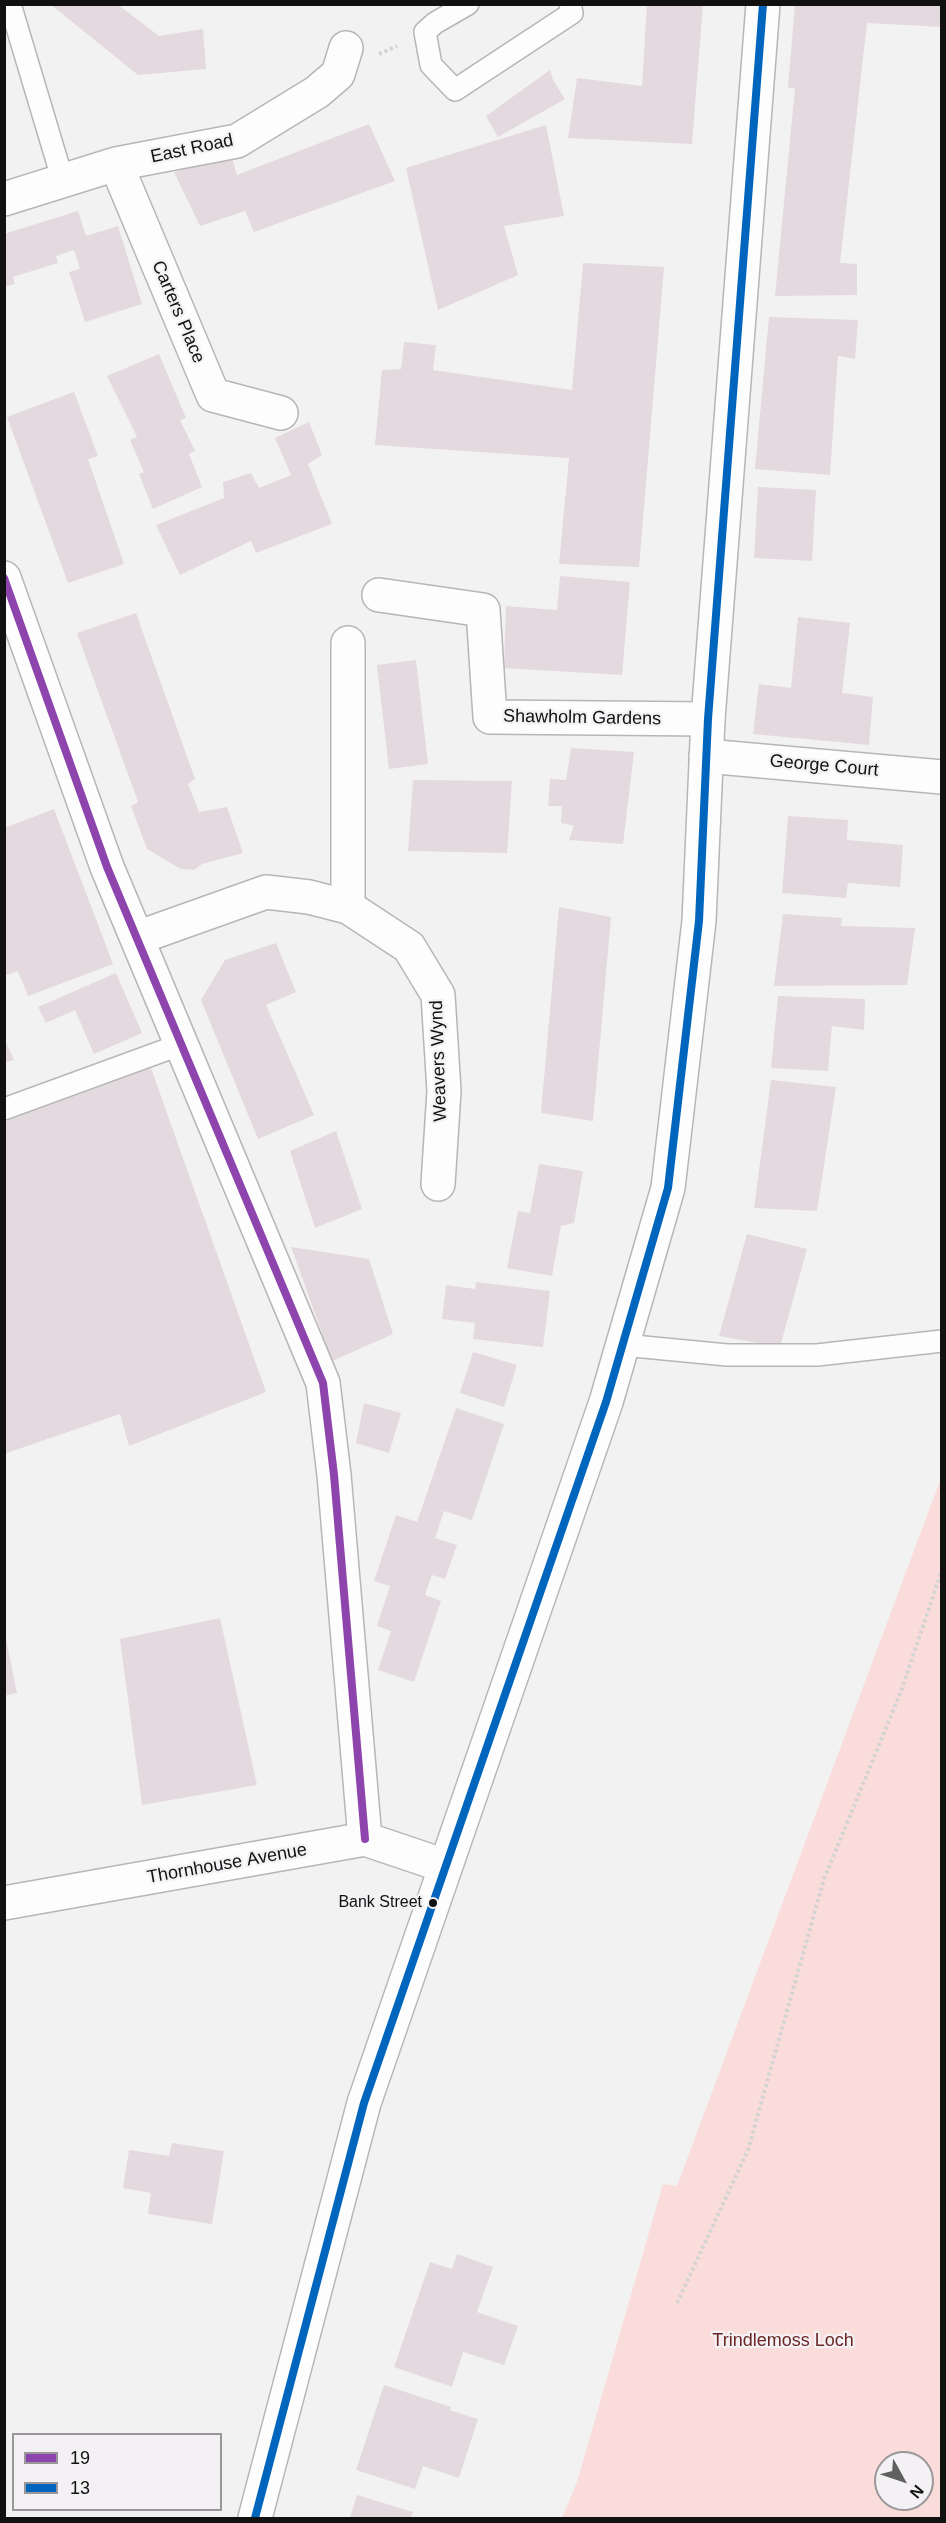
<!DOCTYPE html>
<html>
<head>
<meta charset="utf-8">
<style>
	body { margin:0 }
	#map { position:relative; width:946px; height:2523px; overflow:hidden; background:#f3f2f3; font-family:Arial,sans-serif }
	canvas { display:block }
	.frame { position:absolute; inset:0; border:6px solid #121112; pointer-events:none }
	.legend { position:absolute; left:12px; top:2433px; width:210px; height:78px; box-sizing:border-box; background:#f3f1f4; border:2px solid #99979a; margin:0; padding:8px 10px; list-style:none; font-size:18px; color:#121112 }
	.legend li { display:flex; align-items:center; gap:12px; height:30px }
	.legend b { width:30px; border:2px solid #99979a }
	.north { position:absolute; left:874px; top:2451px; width:60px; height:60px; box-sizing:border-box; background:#f3f1f4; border:2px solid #99979a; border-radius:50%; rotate:130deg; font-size:16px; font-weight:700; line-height:24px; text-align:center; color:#121112 }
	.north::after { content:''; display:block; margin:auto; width:21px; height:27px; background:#616061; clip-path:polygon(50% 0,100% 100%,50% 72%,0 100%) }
</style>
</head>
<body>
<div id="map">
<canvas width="946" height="2523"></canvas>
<div class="frame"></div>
<ul class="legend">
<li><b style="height:8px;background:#8e44ad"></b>19</li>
<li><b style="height:8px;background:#0065bd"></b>13</li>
</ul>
<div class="north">N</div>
</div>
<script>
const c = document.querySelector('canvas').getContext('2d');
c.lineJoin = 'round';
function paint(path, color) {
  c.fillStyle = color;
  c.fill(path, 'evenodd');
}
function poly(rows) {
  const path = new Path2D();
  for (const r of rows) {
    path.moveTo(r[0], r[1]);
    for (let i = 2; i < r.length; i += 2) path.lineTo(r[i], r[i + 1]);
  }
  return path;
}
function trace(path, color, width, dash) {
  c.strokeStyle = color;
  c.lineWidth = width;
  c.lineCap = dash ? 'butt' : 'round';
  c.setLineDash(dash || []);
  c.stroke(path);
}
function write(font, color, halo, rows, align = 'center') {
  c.font = font + ' Arial,sans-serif';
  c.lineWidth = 4.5;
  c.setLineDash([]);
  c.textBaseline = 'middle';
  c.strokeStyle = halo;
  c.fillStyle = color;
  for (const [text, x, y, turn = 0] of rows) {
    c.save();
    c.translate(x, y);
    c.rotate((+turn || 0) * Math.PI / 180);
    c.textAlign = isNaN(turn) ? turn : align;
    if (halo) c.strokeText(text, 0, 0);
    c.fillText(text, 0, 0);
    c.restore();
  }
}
paint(poly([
	[941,1478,941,2518,562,2518,577,2482,663,2184,677,2186],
	[886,2463,922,2463,922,2499,886,2499]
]), '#fadcda');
paint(poly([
	[50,4,117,4,159,36,203,29,206,69,138,75],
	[647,4,703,4,692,144,568,138,577,78,642,86],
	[795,4,942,4,942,27,867,23,840,263,857,264,857,295,775,296,795,88,788,88],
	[550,70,553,80,565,99,498,137,486,116],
	[369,124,395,181,254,232,245,211,200,226,174,172,231,155,237,175],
	[546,125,564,216,504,226,518,275,438,310,406,168],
	[78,211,86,236,118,226,142,304,85,322,69,272,80,269,74,250,56,256,58,263,13,277,15,284,4,287,4,234],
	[583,263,664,267,639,567,559,564,569,458,375,445,382,370,401,369,404,342,436,345,433,370,572,390],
	[769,317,858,320,855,359,838,356,830,475,755,469],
	[159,354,186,418,180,420,195,451,189,454,202,487,153,509,139,474,144,472,130,440,137,437,107,376],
	[74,392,98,456,88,459,124,564,68,583,7,417],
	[309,422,322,455,308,464,332,524,256,553,251,541,180,575,156,525,224,498,223,482,251,473,259,488,291,475,275,438],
	[758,487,816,490,812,561,754,558],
	[560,576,630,582,622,675,504,668,506,606,557,610],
	[136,613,195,779,188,784,199,812,227,807,243,853,202,864,194,870,181,869,147,849,131,806,138,802,77,633],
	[798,617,850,623,842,693,873,697,869,745,753,734,759,684,791,688],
	[416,660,428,764,389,769,377,665],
	[571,748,634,752,623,844,569,840,574,826,561,823,562,806,548,806,550,779,566,780],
	[413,780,512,781,507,853,408,851],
	[54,809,113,964,28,996,18,971,4,976,4,828],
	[788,816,848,820,847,840,903,845,900,887,848,883,846,898,782,893],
	[559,907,611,917,593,1121,541,1113],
	[783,914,842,918,841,926,915,928,907,985,774,986],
	[276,943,296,992,266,1005,314,1115,258,1139,201,1000,225,960],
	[116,973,142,1033,94,1054,75,1010,46,1023,38,1007],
	[778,996,865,999,864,1030,832,1026,828,1071,771,1068],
	[4,1038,14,1060,4,1063],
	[151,1068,266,1392,129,1446,120,1414,4,1454,4,1122],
	[771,1080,836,1087,817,1211,754,1208],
	[336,1131,362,1209,315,1228,290,1151],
	[539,1164,583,1171,574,1223,561,1226,552,1276,507,1268,518,1211,530,1213],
	[747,1234,807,1249,780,1347,719,1336],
	[291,1247,369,1259,393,1334,332,1361],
	[476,1282,550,1291,543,1347,473,1339,475,1323,442,1319,446,1285,475,1289],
	[473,1352,517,1365,504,1407,460,1393],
	[364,1403,401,1413,389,1453,356,1443],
	[456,1408,504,1424,472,1520,444,1511,435,1538,457,1545,445,1579,432,1575,425,1595,441,1601,414,1682,378,1670,391,1631,377,1626,390,1586,374,1581,396,1515,417,1522],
	[220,1618,257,1785,142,1805,120,1639],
	[4,1628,17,1693,4,1696],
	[172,2143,224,2151,212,2224,148,2214,151,2193,123,2188,129,2150,169,2156],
	[457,2254,493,2267,477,2312,518,2326,504,2365,463,2352,452,2387,394,2367,430,2262,452,2269],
	[384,2385,451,2407,450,2410,478,2419,459,2478,423,2466,415,2489,356,2470],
	[357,2495,413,2512,411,2518,350,2518]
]), '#e4d9de');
const service = poly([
	[10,4,63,181],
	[468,4,435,23,425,32,431,65,455,90,572,13,570,4],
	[4,1109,182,1044],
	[623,1345,727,1355,817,1355,942,1341]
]);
const minor = poly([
	[116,164,213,395,281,413],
	[4,199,116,164,237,141,317,92,338,74,346,48],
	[4,578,107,867,323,1383,334,1475,365,1839],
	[379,595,483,610,490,717,708,719],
	[348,643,348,907],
	[706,756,942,777],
	[137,938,266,892,309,897,348,907,409,947,438,995,444,1091,438,1184],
	[4,1903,365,1839,445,1866]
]);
const primary = poly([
	[255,2518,364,2103,606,1402,668,1188,699,921,708,719,763,4]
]);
trace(service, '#b7b6b7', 24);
trace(minor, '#b7b6b7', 36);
trace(primary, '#b7b6b7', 36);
trace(poly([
	[379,54,397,46],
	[677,2303,748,2150,824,1879,900,1694,942,1570]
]), '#d3d3d3', 4, [3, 3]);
trace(service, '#fdfdfd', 21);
trace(minor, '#fdfdfd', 33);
trace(primary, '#fdfdfd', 33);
trace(poly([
	[4,578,107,867,323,1383,334,1475,365,1839]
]), '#8e44ad', 8);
trace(poly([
	[255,2518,364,2103,606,1402,668,1188,699,921,708,719,763,4]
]), '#0065bd', 8);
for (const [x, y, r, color] of [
	[433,1903,5,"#121112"]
]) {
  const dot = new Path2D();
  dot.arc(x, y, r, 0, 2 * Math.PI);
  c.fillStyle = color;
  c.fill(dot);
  trace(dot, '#f3f1f4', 2);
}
write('16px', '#121112', '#f3f1f4', [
	["Bank Street",422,1903]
], 'right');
write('18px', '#121112', '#f3f1f4', [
	["East Road",192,149,-12],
	["Carters Place",178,312,67],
	["Shawholm Gardens",582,718,1],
	["George Court",824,766,5],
	["Weavers Wynd",439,1061,-92],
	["Thornhouse Avenue",227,1864,-10]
]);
write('18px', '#6b2625', '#f3f1f4', [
	["Trindlemoss Loch",783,2341]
]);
</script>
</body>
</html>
